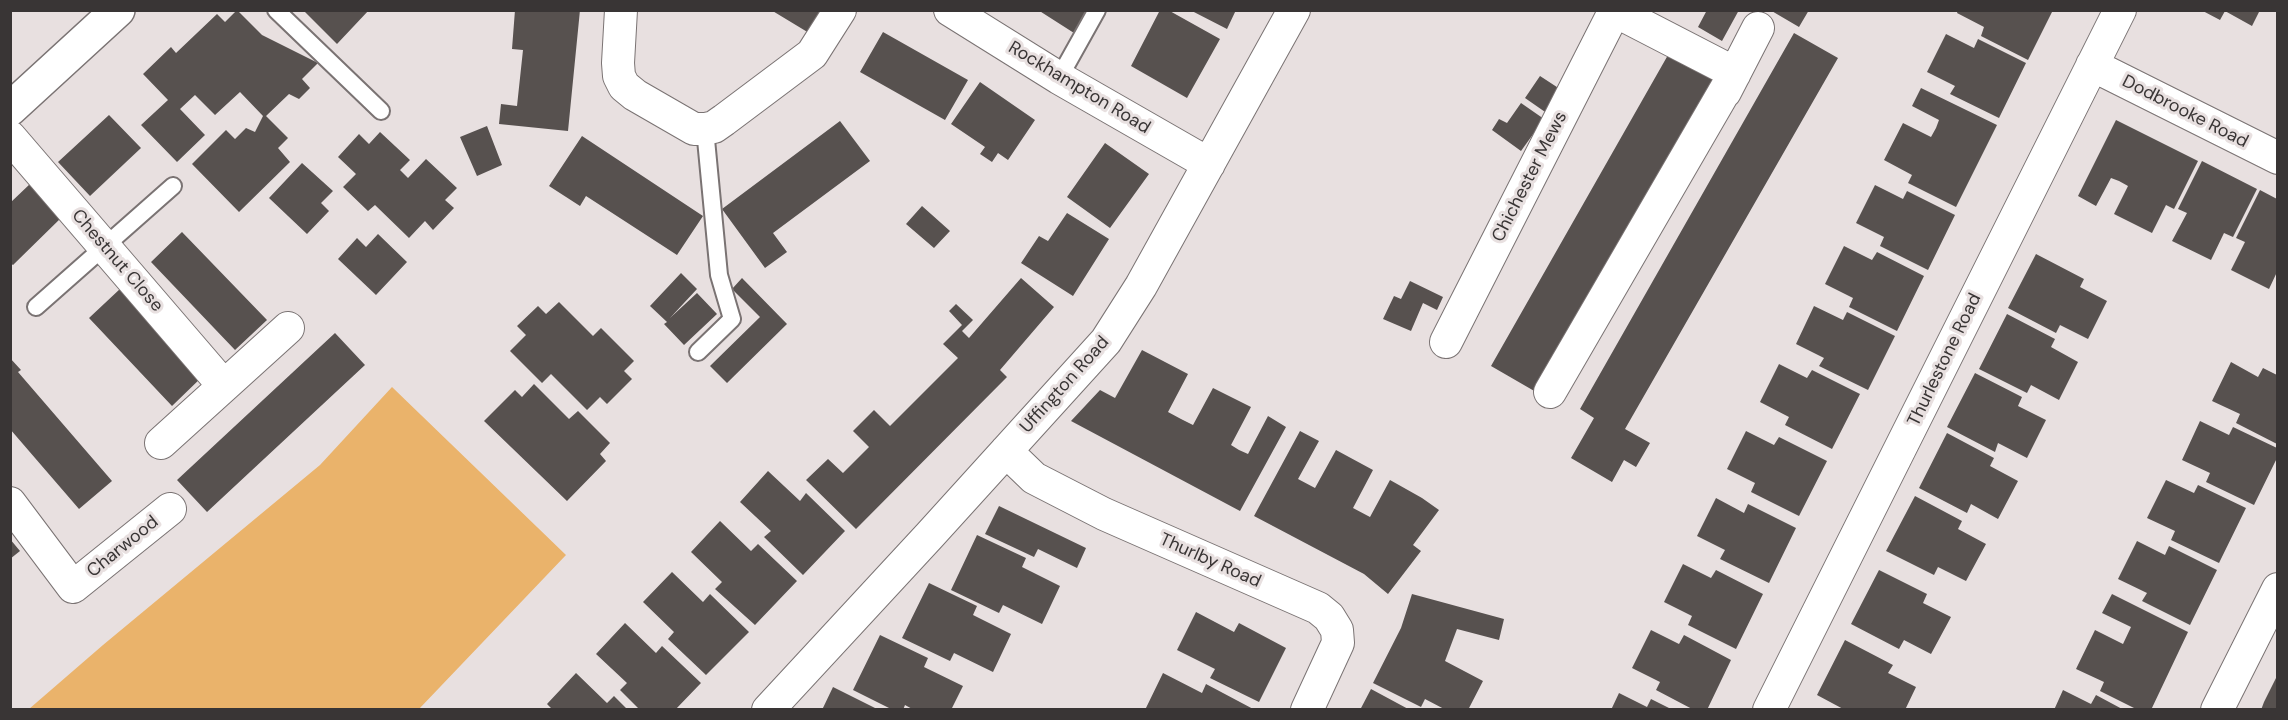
<!DOCTYPE html>
<html>
<head>
<meta charset="utf-8">
<style>
	body { margin:0 }
	#map { position:relative; width:2288px; height:720px; overflow:hidden; background:#e8e0e0; font-family:"DM Sans",sans-serif }
	canvas { display:block }
	.frame { position:absolute; inset:0; border:12px solid #393535; pointer-events:none }
</style>
</head>
<body>
<div id="map">
<canvas width="2288" height="720"></canvas>
<div class="frame"></div>
</div>
<script>
const c = document.querySelector('canvas').getContext('2d');
c.lineJoin = 'round';
function paint(path, color) {
  c.fillStyle = color;
  c.fill(path, 'evenodd');
}
function poly(rows) {
  const path = new Path2D();
  for (const r of rows) {
    path.moveTo(r[0], r[1]);
    for (let i = 2; i < r.length; i += 2) path.lineTo(r[i], r[i + 1]);
  }
  return path;
}
function trace(path, color, width, dash) {
  c.strokeStyle = color;
  c.lineWidth = width;
  c.lineCap = dash ? 'butt' : 'round';
  c.setLineDash(dash || []);
  c.stroke(path);
}
function write(font, color, halo, rows, align = 'center') {
  c.font = font + ' "DM Sans",sans-serif';
  c.lineWidth = 6;
  c.setLineDash([]);
  c.textBaseline = 'middle';
  c.strokeStyle = halo;
  c.fillStyle = color;
  for (const [text, x, y, turn = 0] of rows) {
    c.save();
    c.translate(x, y);
    c.rotate((+turn || 0) * Math.PI / 180);
    c.textAlign = isNaN(turn) ? turn : align;
    if (halo) c.strokeText(text, 0, 0);
    c.fillText(text, 0, 0);
    c.restore();
  }
}
paint(poly([
	[392,387,566,555,419,709,29,709,103,645,320,465]
]), '#eab36b');
paint(poly([
	[237,10,262,35,318,63,302,79,310,88,299,99,289,94,266,116,288,138,278,148,290,162,239,212,192,164,226,130,235,139,246,128,255,132,263,116,240,92,215,115,195,95,180,109,205,135,177,162,141,125,168,100,143,74,171,47,176,53,217,14,225,22],
	[303,10,369,10,337,44],
	[515,10,580,10,568,131,499,124,501,104,517,106,523,50,512,49],
	[771,10,828,10,814,36],
	[1038,10,1088,10,1074,33],
	[1160,10,1168,10,1220,39,1187,98,1131,66],
	[1190,10,1236,10,1227,29],
	[1707,10,1739,10,1722,41,1698,27],
	[1770,10,1809,10,1799,27],
	[1958,10,2053,10,2028,60,1981,36,1984,27,1957,13],
	[2201,10,2260,10,2252,26,2225,11,2220,20],
	[883,32,968,80,945,120,860,72],
	[1794,33,1838,58,1625,429,1650,443,1636,467,1624,460,1612,482,1571,458,1594,418,1580,409],
	[1946,34,1974,48,1978,39,2026,63,1999,118,1950,94,1955,86,1927,72],
	[1668,55,1713,80,1536,392,1491,366],
	[1540,76,1563,91,1548,114,1525,98],
	[980,82,1035,120,1008,160,998,153,992,162,980,154,985,147,951,124],
	[1921,88,1997,125,1956,207,1908,183,1912,175,1884,160,1903,123,1931,137,1936,128,1939,120,1912,106],
	[1521,103,1544,119,1521,151,1492,130,1499,119,1507,123],
	[109,115,141,148,90,196,58,162],
	[2116,120,2198,161,2174,209,2166,205,2152,233,2114,214,2128,186,2119,181,2111,178,2096,206,2078,196],
	[840,121,870,161,773,233,787,252,765,268,722,209],
	[487,126,502,165,477,176,460,137],
	[380,132,410,160,400,170,408,178,426,159,457,188,445,200,454,208,433,230,425,221,409,238,375,205,368,211,343,187,356,174,338,157,359,134,369,144],
	[582,136,703,216,677,255,586,196,580,206,549,186],
	[1105,143,1149,174,1110,228,1067,197],
	[2202,161,2257,189,2233,237,2224,233,2211,260,2172,241,2187,213,2178,209],
	[302,163,333,191,321,203,329,211,307,234,269,198],
	[31,183,63,216,13,265,10,263,10,203],
	[1875,185,1903,199,1907,191,1955,215,1928,270,1880,246,1884,237,1856,223],
	[2260,190,2277,199,2277,272,2269,289,2231,270,2245,242,2236,238],
	[922,206,950,231,934,248,906,224],
	[1067,213,1109,239,1073,296,1021,263,1039,236,1048,241],
	[182,232,267,320,235,350,151,262],
	[378,234,407,262,376,295,338,259,357,238,366,247],
	[1844,246,1872,260,1877,252,1924,276,1897,331,1849,307,1853,298,1825,284],
	[2036,254,2084,279,2080,287,2107,301,2088,339,2060,325,2056,333,2008,308],
	[681,273,697,289,670,318,697,293,717,314,684,345,664,324,667,322,650,306],
	[742,278,787,324,727,383,710,366,760,317,732,289],
	[1021,278,1054,307,1000,370,1007,377,856,529,806,480,828,459,843,473,869,447,853,431,874,410,890,426,958,358,943,344,962,325,949,311,956,304,973,320,962,331,969,338],
	[1410,281,1443,297,1437,310,1423,303,1411,331,1383,319,1394,296,1401,299],
	[121,288,204,375,172,406,89,318],
	[559,302,593,336,601,328,634,361,624,371,632,379,607,404,600,397,587,410,551,374,542,383,510,351,526,335,517,326,538,306,546,314],
	[1814,306,1843,320,1847,312,1895,336,1868,390,1819,366,1824,358,1796,344],
	[2007,314,2055,339,2051,347,2078,362,2059,400,2031,385,2027,393,1979,369],
	[335,333,365,365,207,512,177,480],
	[1142,350,1188,374,1168,412,1181,419,1193,425,1213,388,1251,407,1231,445,1239,450,1248,454,1268,416,1286,427,1240,511,1071,421,1100,390,1115,398],
	[10,358,21,370,18,372,112,481,79,509,10,429],
	[2231,362,2258,377,2263,368,2277,375,2277,444,2236,423,2240,414,2212,401],
	[1779,364,1807,378,1812,370,1860,394,1832,449,1785,425,1789,417,1760,402],
	[1975,373,2022,397,2018,406,2046,420,2027,458,1998,443,1995,452,1947,427],
	[534,384,569,419,578,411,610,443,600,454,606,461,567,501,484,421,515,390,522,397],
	[2200,421,2229,435,2233,427,2277,448,2277,458,2254,505,2206,482,2210,473,2182,460],
	[1300,431,1319,441,1298,479,1315,488,1336,450,1373,470,1353,508,1370,517,1390,480,1422,498,1439,510,1413,545,1421,551,1388,594,1364,574,1254,516],
	[1746,431,1774,445,1779,437,1827,461,1799,516,1751,492,1755,483,1727,469],
	[1947,433,1994,458,1990,466,2018,481,1998,519,1971,504,1967,513,1919,488],
	[768,471,800,501,806,493,845,531,803,575,764,537,771,531,740,502],
	[2166,480,2194,493,2198,485,2246,508,2219,563,2171,540,2175,531,2147,518],
	[1915,496,1962,521,1958,529,1986,544,1966,581,1938,567,1934,575,1886,551],
	[1716,498,1744,513,1748,504,1796,528,1769,583,1720,559,1725,550,1697,536],
	[999,506,1086,548,1077,568,1038,549,1034,557,985,534],
	[720,521,751,551,758,544,797,581,755,625,715,589,722,582,691,552],
	[977,535,1026,558,1022,567,1060,586,1042,624,1003,605,999,613,951,590],
	[10,539,20,551,10,559],
	[2137,541,2165,555,2169,546,2217,570,2190,625,2142,601,2147,593,2118,579],
	[1683,564,1711,578,1716,570,1763,594,1736,649,1688,625,1692,616,1664,602],
	[1879,570,1927,594,1923,603,1951,617,1931,654,1904,640,1899,649,1851,624],
	[672,572,703,602,710,594,749,632,706,675,668,639,674,632,643,602],
	[929,583,977,606,973,615,1011,634,993,672,954,653,950,661,902,638],
	[1412,594,1504,619,1499,640,1457,629,1445,661,1483,681,1468,710,1446,710,1425,699,1421,707,1373,683,1401,628],
	[2112,594,2188,632,2151,710,2138,710,2100,691,2104,682,2076,669,2095,630,2123,644,2131,627,2102,613],
	[1196,612,1234,632,1239,623,1286,648,1259,702,1210,678,1215,669,1177,650],
	[625,623,656,653,662,646,701,683,675,710,640,710,620,690,627,683,596,654],
	[1651,630,1679,644,1684,635,1731,660,1707,710,1694,710,1656,690,1660,682,1632,668],
	[880,635,928,658,924,667,963,686,951,710,914,710,905,705,903,710,893,710,853,690],
	[1845,640,1893,665,1888,673,1916,687,1905,710,1845,710,1817,695],
	[576,673,607,703,614,696,628,710,553,710,547,704],
	[1163,673,1202,693,1206,684,1255,710,1145,710],
	[2277,676,2277,710,2261,710,2264,702],
	[833,687,879,710,822,710],
	[1371,689,1410,710,1360,710],
	[2063,690,2091,704,2096,695,2124,710,2054,710],
	[1619,693,1647,707,1651,699,1673,710,1611,710]
]), '#57514f');
const lane = poly([
	[276,10,381,111],
	[1059,78,1097,10],
	[36,307,173,186],
	[698,352,732,319,719,275,705,129]
]);
const street = poly([
	[621,10,618,63,619,76,624,86,635,95,694,129,705,129,714,127,724,120,812,54,840,10],
	[950,10,1059,78,1209,164],
	[2092,65,2278,158],
	[1725,92,1758,28],
	[10,137,224,386,161,443],
	[1446,342,1615,10],
	[224,386,288,328],
	[1550,392,1735,73,1613,10],
	[1006,451,1034,478,1104,514,1318,608,1329,617,1337,630,1338,643,1307,710],
	[10,503,73,587,170,509],
	[768,710,930,535,1106,341,1141,286,1294,10],
	[1769,710,2120,10],
	[2217,710,2278,589]
]);
const secondary = poly([
	[10,109,118,10]
]);
trace(lane, '#7a7373', 20);
trace(street, '#7a7373', 34);
trace(secondary, '#7a7373', 36);
trace(lane, '#fff', 16);
trace(street, '#fff', 32);
trace(secondary, '#fff', 33);
write('18px', '#393535', '#e8e0e0', [
	["Rockhampton Road",1079,88,31],
	["Dodbrooke Road",2185,112,27],
	["Chichester Mews",1530,177,-63],
	["Chestnut Close",117,261,49],
	["Thurlestone Road",1945,360,-64],
	["Uffington Road",1065,385,-48],
	["Charwood",123,547,-39],
	["Thurlby Road",1210,561,24]
]);
</script>
</body>
</html>
